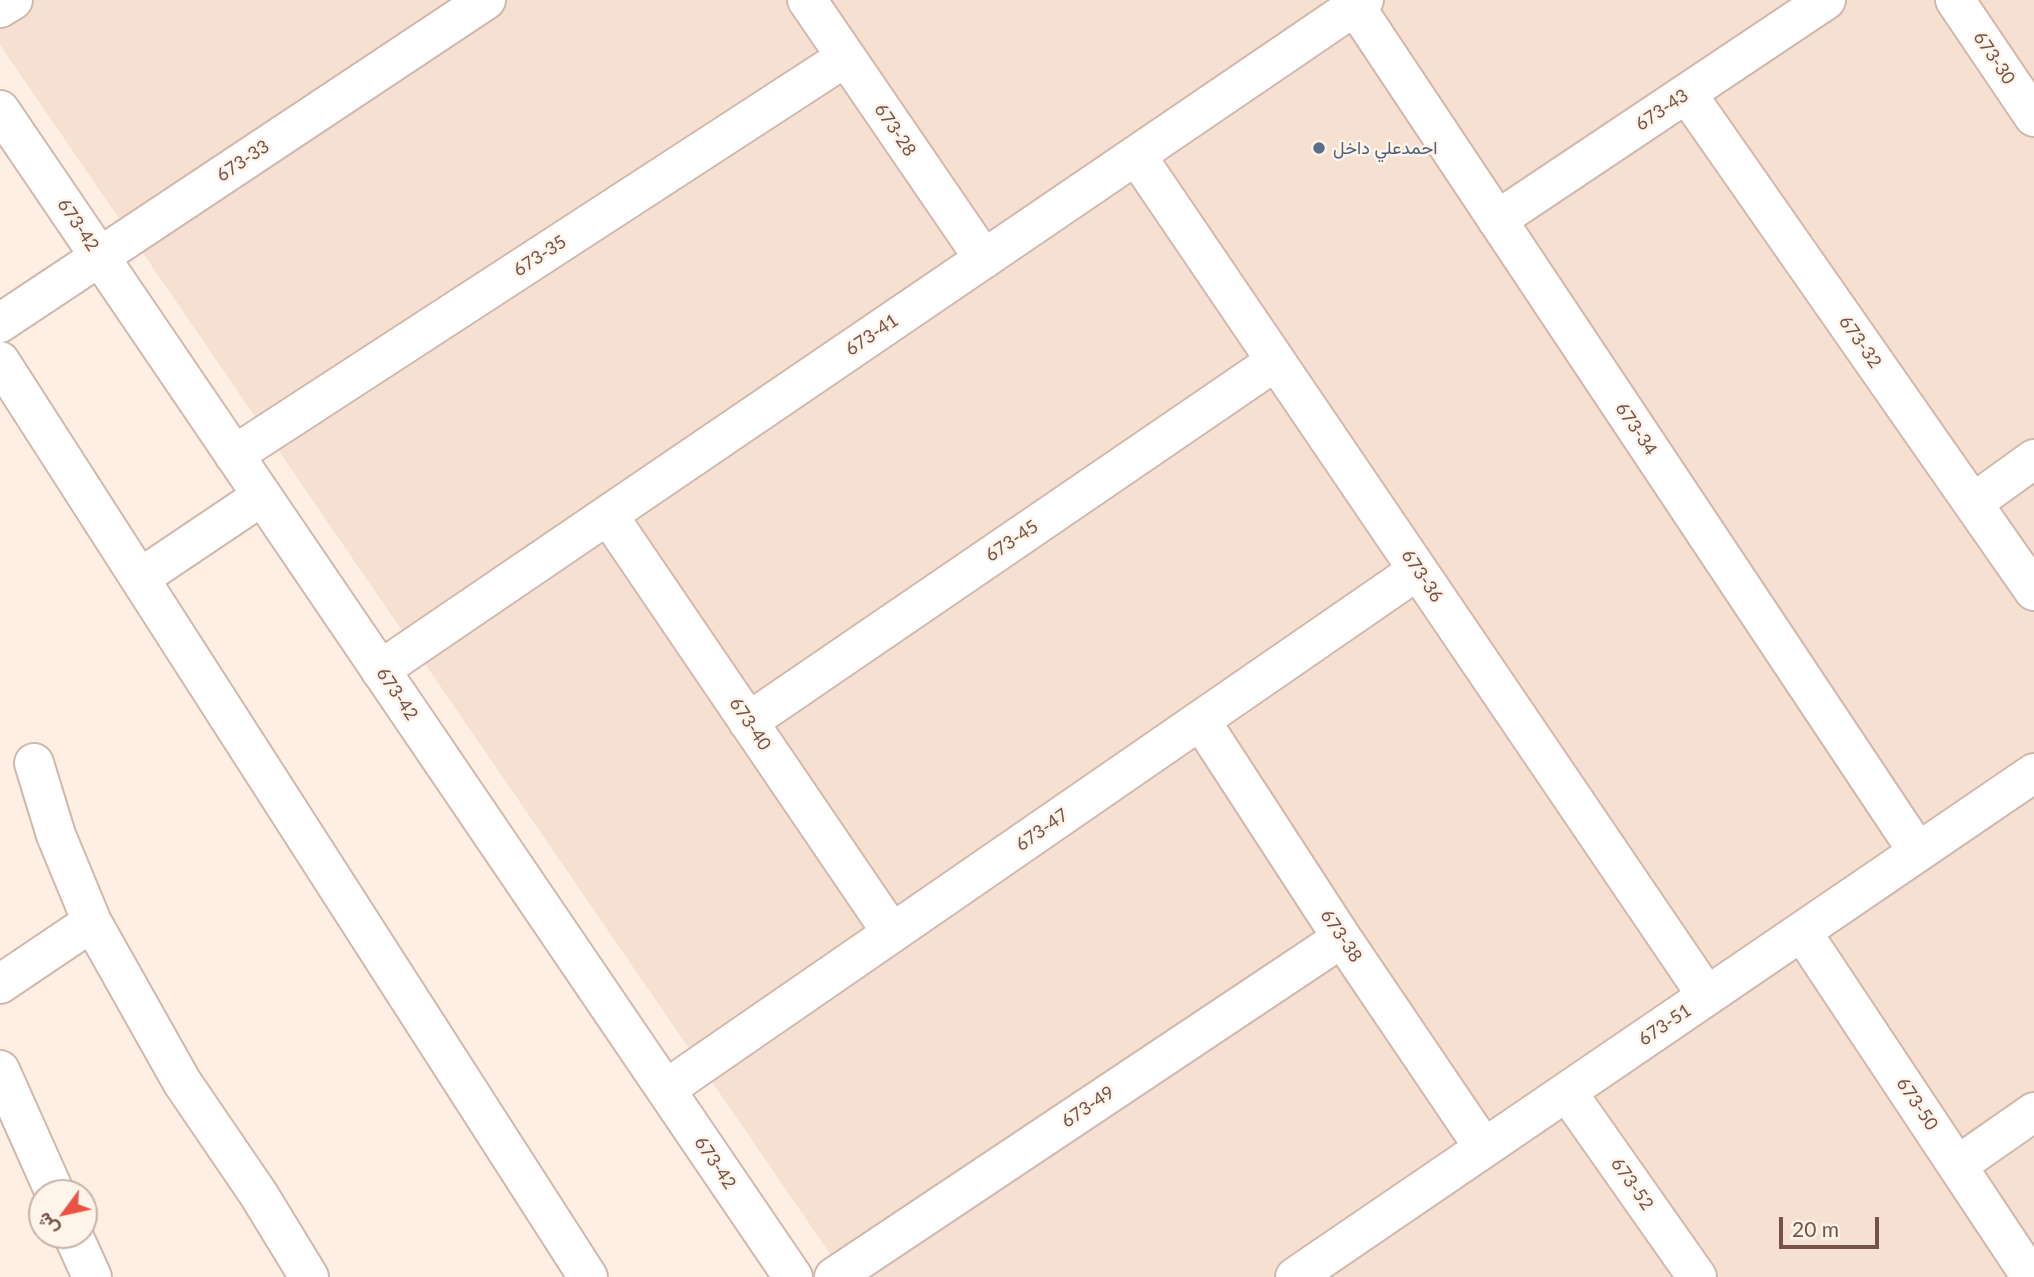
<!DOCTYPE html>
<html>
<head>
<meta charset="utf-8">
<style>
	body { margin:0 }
	#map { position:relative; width:2034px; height:1277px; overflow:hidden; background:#fdefe3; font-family:Lato,Vazirmatn,sans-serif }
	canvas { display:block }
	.north { position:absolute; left:28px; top:1179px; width:70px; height:70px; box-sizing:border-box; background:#fff4ea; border:2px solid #c8b3a9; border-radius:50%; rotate:237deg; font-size:19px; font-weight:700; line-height:28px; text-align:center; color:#765248 }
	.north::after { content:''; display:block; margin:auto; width:24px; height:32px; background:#eb5244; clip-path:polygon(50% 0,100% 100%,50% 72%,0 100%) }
	.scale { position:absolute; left:1779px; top:1217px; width:100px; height:32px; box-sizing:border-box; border:4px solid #765248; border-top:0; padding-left:9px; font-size:21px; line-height:24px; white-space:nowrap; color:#765248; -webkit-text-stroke:5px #fff4ea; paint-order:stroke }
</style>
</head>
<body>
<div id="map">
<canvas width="2034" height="1277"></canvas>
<div class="north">ش</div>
<div class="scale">20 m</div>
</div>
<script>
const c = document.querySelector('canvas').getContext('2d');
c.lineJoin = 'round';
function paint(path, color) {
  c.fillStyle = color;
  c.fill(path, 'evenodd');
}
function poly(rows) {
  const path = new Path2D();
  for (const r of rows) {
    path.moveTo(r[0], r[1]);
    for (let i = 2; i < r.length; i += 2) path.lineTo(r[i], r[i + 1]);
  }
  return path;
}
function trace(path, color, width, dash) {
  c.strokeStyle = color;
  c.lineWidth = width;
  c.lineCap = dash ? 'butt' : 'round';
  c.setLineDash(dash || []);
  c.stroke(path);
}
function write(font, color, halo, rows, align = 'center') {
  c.font = font + ' Lato,Vazirmatn,sans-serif';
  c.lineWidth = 5;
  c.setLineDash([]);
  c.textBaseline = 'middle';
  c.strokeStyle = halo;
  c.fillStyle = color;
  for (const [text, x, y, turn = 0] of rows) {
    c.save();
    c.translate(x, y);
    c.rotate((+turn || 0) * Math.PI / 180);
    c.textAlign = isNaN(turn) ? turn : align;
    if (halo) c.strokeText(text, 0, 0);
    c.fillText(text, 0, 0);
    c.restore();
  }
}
paint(poly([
	[0,0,2034,0,2034,1277,846,1277,0,45]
]), '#f5e0d1');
const minor = poly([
	[807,0,984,259],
	[1955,0,2034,117],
	[1355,6,1918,852],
	[0,8,13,0],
	[1687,94,2034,591],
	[0,110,793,1277],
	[1136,155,1707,996],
	[1497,220,1826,0],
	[0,323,486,0],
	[0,361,588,1277],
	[234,455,846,57],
	[1973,503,2034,459],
	[608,515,892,933],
	[140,578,262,496],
	[380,670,1364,0],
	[1201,721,1342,938,1484,1148],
	[748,722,1276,361],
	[34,763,56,835,92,922,182,1082,259,1195,309,1277],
	[1802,932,2031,1277],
	[0,984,92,922],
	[0,1070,55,1193],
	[666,1089,1418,570],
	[1567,1092,1697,1277],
	[1958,1165,2034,1112],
	[73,1235,92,1277],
	[834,1277,1342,938],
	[1295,1277,2034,773]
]);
trace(minor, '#d1b7ac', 42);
trace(minor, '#fff', 38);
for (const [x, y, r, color] of [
	[1319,148,7,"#5c6f8a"]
]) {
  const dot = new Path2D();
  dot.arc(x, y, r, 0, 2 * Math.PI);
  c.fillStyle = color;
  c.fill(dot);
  trace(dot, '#fff4ea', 2.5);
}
write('18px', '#765248', '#fff4ea', [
	["673-30",1994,58,56],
	["673-43",1662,110,-34],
	["673-28",895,130,56],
	["673-33",243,161,-34],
	["673-42",78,225,56],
	["673-35",540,256,-33],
	["673-41",872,335,-34],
	["673-32",1860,342,55],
	["673-34",1636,429,56],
	["673-45",1012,541,-34],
	["673-36",1422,576,56],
	["673-42",397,694,56],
	["673-40",750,724,56],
	["673-47",1042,830,-35],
	["673-38",1341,936,56],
	["673-51",1665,1025,-34],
	["673-50",1917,1104,56],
	["673-49",1088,1107,-34],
	["673-42",715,1163,56],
	["673-52",1632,1184,55]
]);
write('18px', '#4e5e75', '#fff4ea', [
	["احمدعلي داخل",1333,148]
], 'left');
</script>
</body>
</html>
